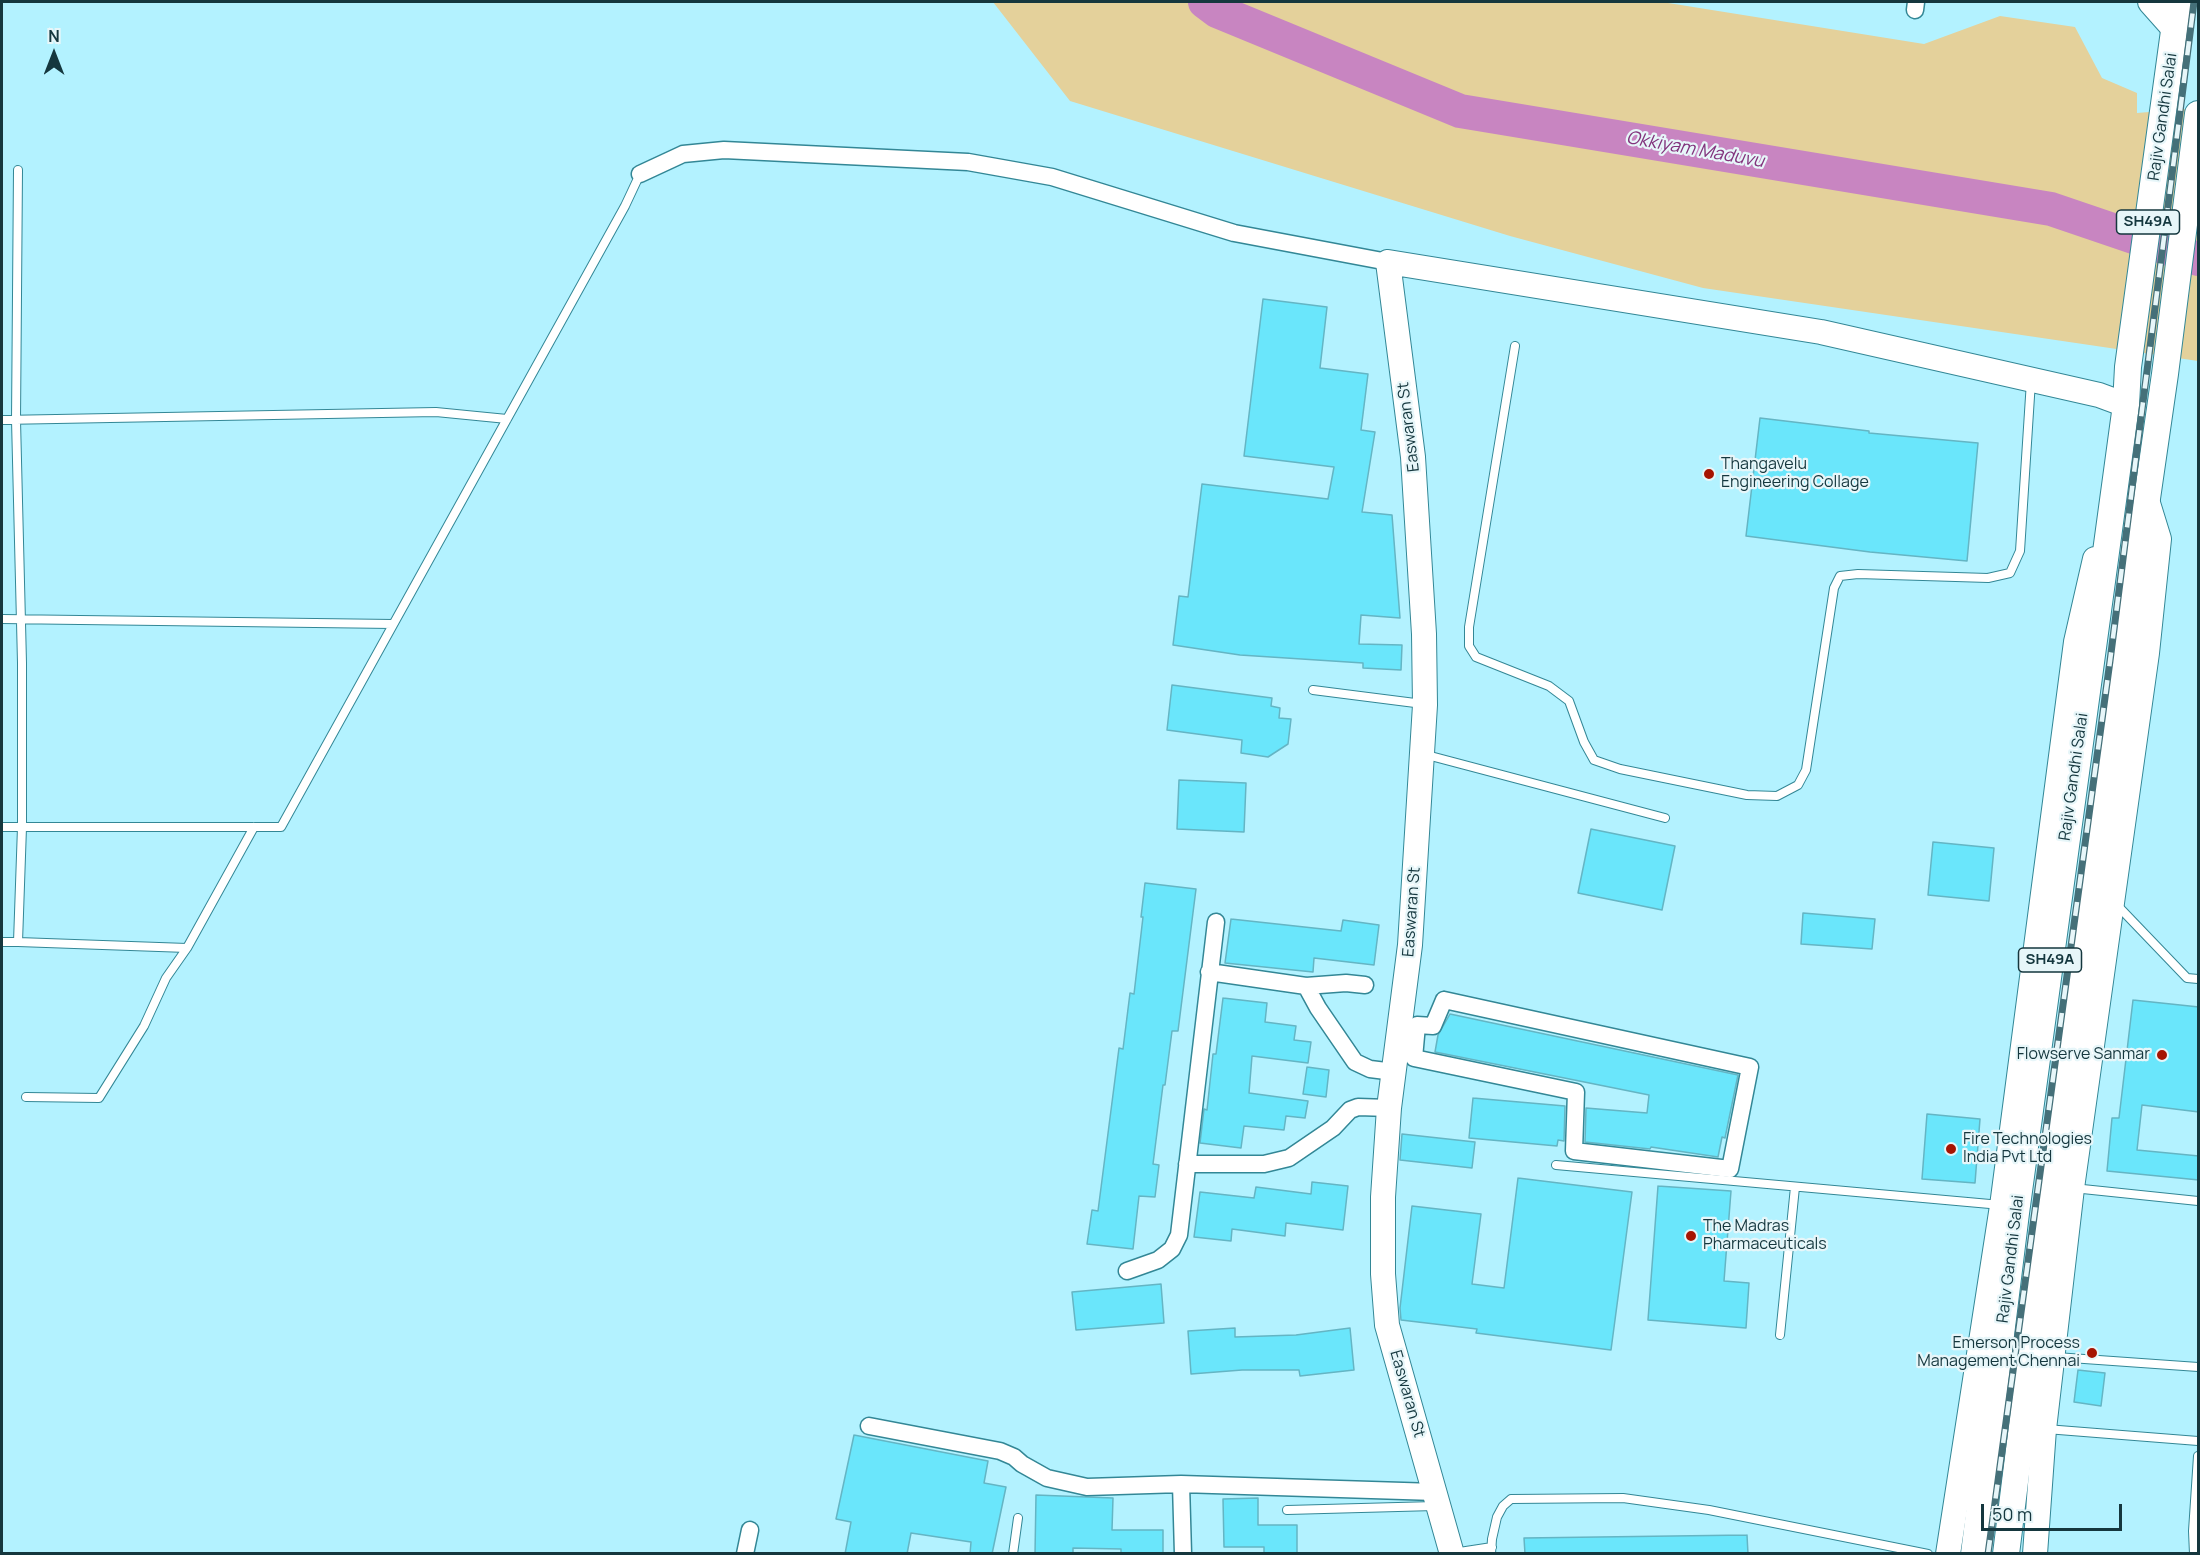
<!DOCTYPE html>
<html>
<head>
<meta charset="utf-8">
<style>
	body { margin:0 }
	#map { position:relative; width:2200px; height:1555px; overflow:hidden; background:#b3f2ff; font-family:Manrope,sans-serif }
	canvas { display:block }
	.frame { position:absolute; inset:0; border:3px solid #15373e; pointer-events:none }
	.north { position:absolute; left:24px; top:24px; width:60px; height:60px; -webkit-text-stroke:4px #e7f6f9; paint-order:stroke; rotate:0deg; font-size:16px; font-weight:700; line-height:24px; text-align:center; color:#15373e }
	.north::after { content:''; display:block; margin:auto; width:21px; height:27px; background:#15373e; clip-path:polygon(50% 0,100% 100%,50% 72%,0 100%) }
	.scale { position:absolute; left:1981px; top:1504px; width:141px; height:27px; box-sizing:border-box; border:3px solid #15373e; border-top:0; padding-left:8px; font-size:18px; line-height:21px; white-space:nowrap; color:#15373e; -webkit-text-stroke:4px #e7f6f9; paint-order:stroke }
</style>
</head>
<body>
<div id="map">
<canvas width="2200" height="1555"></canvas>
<div class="frame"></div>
<div class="north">N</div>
<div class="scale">50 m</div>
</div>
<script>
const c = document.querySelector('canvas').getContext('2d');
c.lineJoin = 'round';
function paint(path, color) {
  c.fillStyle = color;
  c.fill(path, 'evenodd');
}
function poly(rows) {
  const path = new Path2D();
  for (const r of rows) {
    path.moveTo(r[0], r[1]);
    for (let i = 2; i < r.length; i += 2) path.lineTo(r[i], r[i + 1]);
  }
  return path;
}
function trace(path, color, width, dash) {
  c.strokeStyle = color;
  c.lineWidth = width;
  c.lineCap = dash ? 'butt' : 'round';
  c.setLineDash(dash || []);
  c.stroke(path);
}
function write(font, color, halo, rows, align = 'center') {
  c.font = font + ' Manrope,sans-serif';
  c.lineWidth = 4.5;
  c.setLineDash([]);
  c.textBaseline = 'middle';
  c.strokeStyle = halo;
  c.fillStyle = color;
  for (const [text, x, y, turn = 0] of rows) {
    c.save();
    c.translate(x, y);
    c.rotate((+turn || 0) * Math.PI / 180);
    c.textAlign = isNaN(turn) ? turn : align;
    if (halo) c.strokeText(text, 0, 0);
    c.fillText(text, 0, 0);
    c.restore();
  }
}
paint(poly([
	[993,2,1662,2,1924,44,2000,16,2075,27,2102,78,2137,93,2137,113,2198,108,2198,361,1703,288,1510,236,1070,101]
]), '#e4d19b');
trace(poly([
	[1205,2,1217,11,1460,111,2051,209,2198,259]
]), '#c885c1', 34);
const building = poly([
	[1263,299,1327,307,1320,368,1368,374,1361,430,1375,432,1362,512,1392,515,1400,618,1361,615,1359,644,1402,645,1401,670,1363,668,1363,663,1240,655,1173,645,1179,596,1188,597,1202,484,1328,499,1334,467,1244,456,1263,299],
	[1760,418,1869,431,1869,433,1978,443,1967,561,1870,552,1746,536,1760,418],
	[1172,685,1272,698,1271,706,1280,708,1279,718,1291,719,1288,744,1268,757,1241,753,1242,740,1167,730,1172,685],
	[1179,780,1246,783,1244,832,1177,829,1179,780],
	[1591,829,1675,846,1662,910,1578,893,1591,829],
	[1933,842,1994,848,1989,901,1928,895,1933,842],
	[1145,883,1196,889,1178,1031,1172,1031,1165,1085,1163,1085,1153,1164,1159,1165,1155,1197,1139,1196,1133,1249,1087,1244,1092,1210,1098,1211,1119,1048,1123,1049,1130,993,1134,994,1143,917,1141,917,1145,883],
	[1803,913,1875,919,1872,949,1801,944,1803,913],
	[1231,919,1341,931,1343,920,1379,925,1374,965,1314,958,1313,972,1225,963,1231,919],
	[1223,998,1267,1003,1265,1022,1296,1026,1294,1040,1311,1042,1308,1063,1252,1056,1249,1093,1308,1101,1305,1118,1286,1116,1284,1130,1244,1126,1241,1148,1200,1143,1204,1109,1207,1110,1213,1054,1216,1054,1223,998],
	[2133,1000,2199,1007,2199,1112,2142,1105,2137,1150,2199,1156,2199,1180,2107,1171,2112,1118,2119,1118,2133,1000],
	[1450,1014,1738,1075,1725,1138,1722,1137,1718,1157,1651,1147,1650,1149,1585,1142,1586,1108,1647,1113,1649,1095,1435,1052,1438,1035,1450,1014],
	[1307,1067,1329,1070,1326,1097,1303,1094,1307,1067],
	[1473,1098,1565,1106,1564,1141,1558,1140,1557,1146,1469,1138,1473,1098],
	[1927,1114,1980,1119,1975,1183,1922,1179,1927,1114],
	[1402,1134,1475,1142,1472,1168,1400,1160,1402,1134],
	[1518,1178,1632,1192,1611,1350,1476,1333,1477,1329,1401,1320,1400,1308,1412,1206,1481,1214,1472,1284,1504,1288,1518,1178],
	[1312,1182,1348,1186,1343,1230,1286,1223,1285,1236,1232,1229,1231,1241,1194,1237,1200,1192,1254,1198,1256,1187,1311,1194,1312,1182],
	[1658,1186,1731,1191,1724,1281,1749,1283,1746,1328,1648,1320,1658,1186],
	[1161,1284,1164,1323,1076,1330,1072,1292,1161,1284],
	[1235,1328,1235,1337,1296,1335,1350,1328,1354,1370,1300,1376,1299,1370,1242,1370,1191,1374,1188,1331,1235,1328],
	[2078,1370,2105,1373,2101,1406,2074,1402,2078,1370],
	[854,1435,988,1461,984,1483,1006,1487,992,1554,970,1554,971,1542,911,1533,907,1554,845,1554,851,1522,836,1519,854,1435],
	[1036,1495,1113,1498,1112,1530,1163,1530,1163,1554,1121,1554,1121,1549,1073,1548,1073,1554,1035,1554,1036,1495],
	[1258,1498,1258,1525,1297,1525,1297,1554,1264,1554,1264,1547,1224,1547,1223,1499,1258,1498],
	[1747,1535,1748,1554,1525,1554,1524,1538,1747,1535]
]);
paint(building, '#6ae6fb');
trace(building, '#64b5c4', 1.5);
const lane = poly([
	[18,170,16,420,22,663,22,827,18,942,187,948,254,827],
	[1515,346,1469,627,1469,646,1476,657,1549,686,1569,701,1584,742,1594,760,1620,769,1747,795,1777,796,1798,785,1806,770,1834,588,1840,576,1858,574,1988,578,2010,573,2020,551,2031,381],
	[2,420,436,412,507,419],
	[2,619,393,624],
	[1313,690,1423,704],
	[1423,754,1665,818],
	[2,827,281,827,625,206,640,174],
	[2116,904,2187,978,2198,979],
	[2,942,18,942],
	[26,1097,99,1098,144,1026,166,978,187,948],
	[1556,1165,2001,1205],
	[2073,1188,2198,1201],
	[1780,1335,1795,1187],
	[2056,1357,2198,1367],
	[2046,1429,2198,1441],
	[1287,1510,1435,1506],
	[1453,1553,1492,1547],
	[1013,1554,1018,1518],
	[1491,1554,1492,1539,1497,1517,1503,1506,1511,1499,1623,1498,1709,1510,1928,1554],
	[2194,1554,2193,1531,2198,1456]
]);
const street = poly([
	[1915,10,1916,2],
	[640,174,683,154,724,150,968,162,1052,177,1234,233,1388,262],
	[1209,972,1306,986,1318,1008,1355,1062,1370,1069,1394,1072],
	[1306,986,1346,983,1365,985],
	[1444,1000,1750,1067,1730,1169,1574,1151,1576,1092,1414,1058,1417,1025,1433,1026,1444,1000],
	[1187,1164,1264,1164,1289,1158,1333,1128,1350,1110,1358,1107,1389,1108],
	[1127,1271,1158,1260,1172,1249,1179,1235,1216,922],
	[869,1426,1000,1451,1014,1457,1022,1464,1047,1478,1087,1487,1181,1484,1435,1492],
	[1181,1484,1183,1554],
	[745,1554,750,1530]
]);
const secondary = poly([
	[2150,2,2174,29],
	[1452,1554,1387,1325,1383,1274,1383,1197,1389,1108,1410,945,1425,705,1424,634,1413,457,1388,262,1821,332,2099,395,2126,405],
	[1948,1554,2002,1206,2076,642,2095,559],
	[2035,1554,2044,1429,2072,1188,2147,653,2159,539,2147,500]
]);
const primary = poly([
	[1974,1554,2016,1213,2126,405,2128,367,2178,2],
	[2006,1554,2048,1217,2099,830,2165,374,2198,114]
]);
trace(lane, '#338796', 10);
trace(street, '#338796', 19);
trace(secondary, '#338796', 26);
trace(primary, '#338796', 28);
trace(lane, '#fff', 8);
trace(street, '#fff', 16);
trace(secondary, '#fff', 24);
trace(primary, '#fff', 26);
const rail = poly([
	[1988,1554,2110,661,2194,2]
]);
trace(rail, '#457079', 7);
trace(rail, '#e7f6f9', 4.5, [14]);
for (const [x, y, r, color] of [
	[1709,474,6,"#a61402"],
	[2162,1055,6,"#a61402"],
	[1951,1149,6,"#a61402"],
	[1691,1236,6,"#a61402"],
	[2092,1353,6,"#a61402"]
]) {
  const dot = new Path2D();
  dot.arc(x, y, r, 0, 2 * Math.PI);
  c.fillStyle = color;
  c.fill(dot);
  trace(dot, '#e7f6f9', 2);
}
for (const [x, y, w] of [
	[2148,222,63],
	[2050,960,63]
]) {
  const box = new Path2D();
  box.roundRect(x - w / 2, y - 12, w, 24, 4.5);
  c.fillStyle = '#e7f6f9';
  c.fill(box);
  trace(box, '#15373e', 1.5);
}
write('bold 15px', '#15373e', null, [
	["SH49A",2148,222],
	["SH49A",2050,960]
]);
write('16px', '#15373e', '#e7f6f9', [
	["Rajiv Gandhi Salai",2163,117,-82],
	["Easwaran St",1409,427,-97],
	["Rajiv Gandhi Salai",2074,777,-82],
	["Easwaran St",1412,912,-86],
	["Rajiv Gandhi Salai",2011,1259,-83],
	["Easwaran St",1407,1394,74]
]);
write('16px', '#15373e', '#e7f6f9', [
	["Thangavelu",1721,465],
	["Engineering Collage",1721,483],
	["Flowserve Sanmar",2150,1055,"right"],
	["Fire Technologies",1963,1140],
	["India Pvt Ltd",1963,1158],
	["The Madras",1703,1227],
	["Pharmaceuticals",1703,1245],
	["Emerson Process",2080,1344,"right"],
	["Management Chennai",2080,1362,"right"]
], 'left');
write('italic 18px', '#82337c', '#e7f6f9', [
	["Okkiyam Maduvu",1695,150,10]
]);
</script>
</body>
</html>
